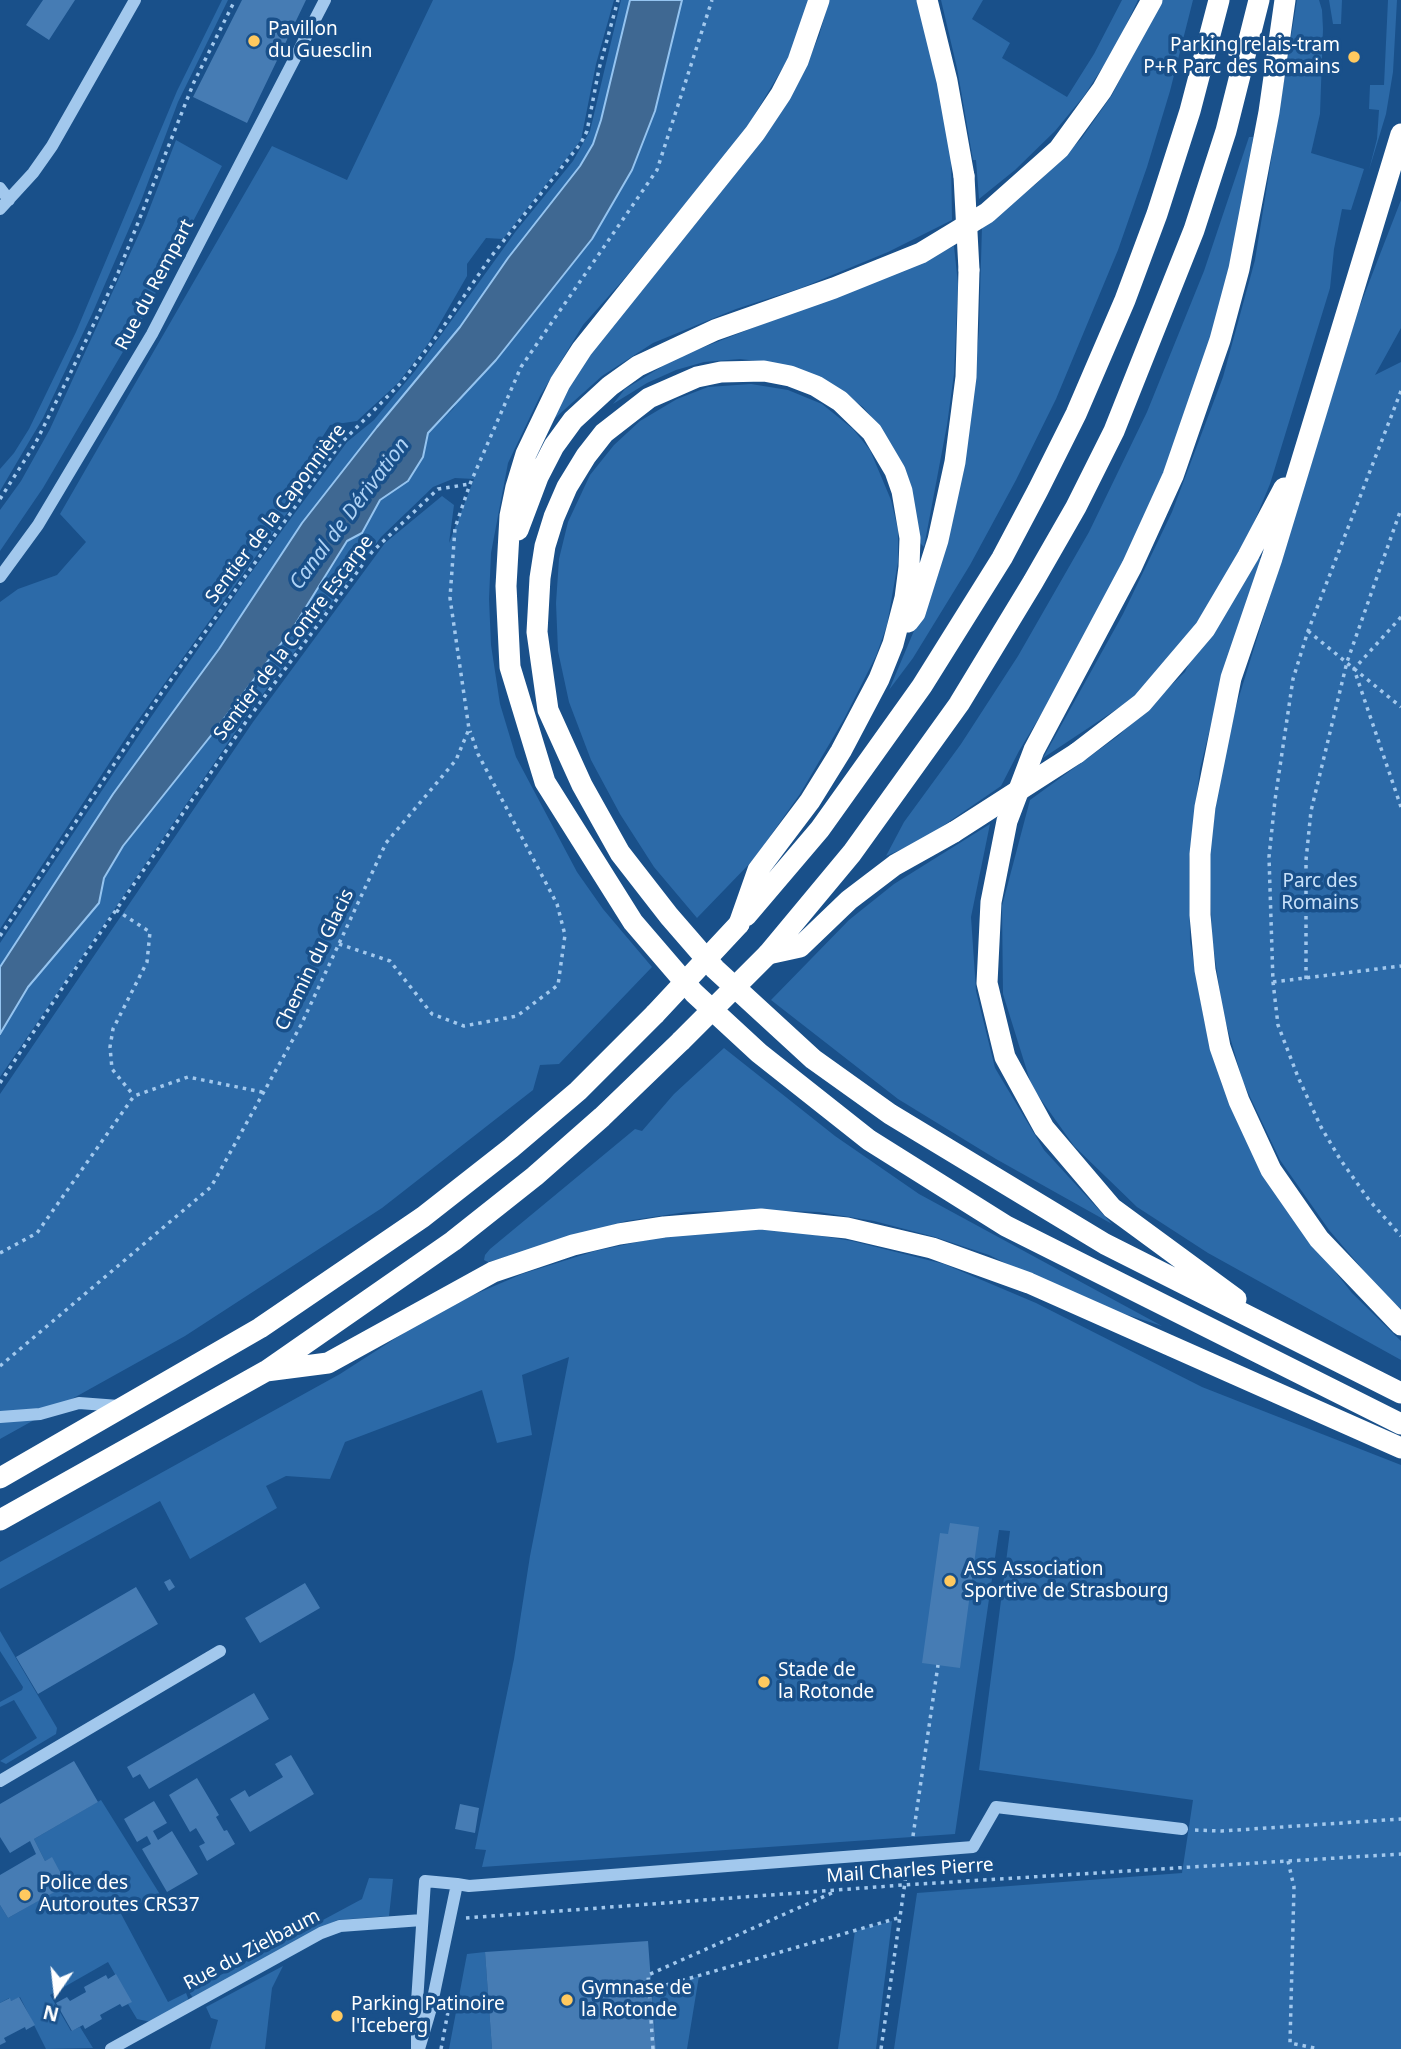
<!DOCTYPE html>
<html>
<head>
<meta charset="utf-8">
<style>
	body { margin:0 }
	#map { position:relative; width:1401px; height:2049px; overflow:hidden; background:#19508a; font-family:"Noto Sans",sans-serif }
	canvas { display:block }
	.north { position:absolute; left:21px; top:1958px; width:70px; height:70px; -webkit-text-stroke:5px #19508a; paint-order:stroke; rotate:194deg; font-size:19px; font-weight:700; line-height:28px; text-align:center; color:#fff }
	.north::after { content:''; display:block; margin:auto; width:24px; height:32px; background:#fff; clip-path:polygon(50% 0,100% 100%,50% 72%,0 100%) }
</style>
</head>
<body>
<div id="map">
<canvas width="1401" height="2049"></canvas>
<div class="north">N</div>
</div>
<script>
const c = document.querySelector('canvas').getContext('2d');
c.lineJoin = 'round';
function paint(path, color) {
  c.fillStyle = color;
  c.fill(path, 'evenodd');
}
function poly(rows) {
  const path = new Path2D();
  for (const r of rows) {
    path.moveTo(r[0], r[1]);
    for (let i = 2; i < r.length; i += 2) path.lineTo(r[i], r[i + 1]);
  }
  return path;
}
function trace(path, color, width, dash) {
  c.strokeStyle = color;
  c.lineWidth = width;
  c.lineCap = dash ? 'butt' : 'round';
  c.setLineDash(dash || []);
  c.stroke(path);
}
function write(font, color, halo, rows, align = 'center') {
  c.font = font + ' "Noto Sans",sans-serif';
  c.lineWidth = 7;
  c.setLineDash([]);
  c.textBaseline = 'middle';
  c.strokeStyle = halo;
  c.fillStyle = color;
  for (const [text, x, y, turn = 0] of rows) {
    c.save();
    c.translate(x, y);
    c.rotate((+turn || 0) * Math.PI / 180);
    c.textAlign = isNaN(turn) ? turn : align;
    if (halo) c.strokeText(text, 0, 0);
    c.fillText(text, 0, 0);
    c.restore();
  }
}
paint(poly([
	[222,0,228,0,178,102,141,201,92,314,43,418,0,491,0,469,14,453,29,429,76,332,177,91],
	[433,0,614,0,596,64,581,140,503,239,486,238,467,264,467,276,428,344,398,383,357,421,330,425,301,471,310,481,131,730,0,929,0,602,18,589,57,575,86,542,60,514,272,146,347,180],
	[621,0,630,0,622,37,601,120,593,144,580,166,508,258,460,327,377,427,302,523,219,649,0,967,0,943,149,720,245,581,347,442,374,420,415,371,516,231,573,161,590,131],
	[682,0,809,0,788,59,746,129,624,279,583,325,540,396,508,463,491,553,489,599,491,645,500,704,516,757,577,872,603,909,652,967,559,1064,540,1065,533,1090,382,1208,185,1336,0,1439,0,1094,253,722,385,543,442,496,454,505,449,543,474,479,455,478,433,487,381,537,245,718,0,1077,0,1034,28,987,99,903,104,878,123,846,335,562,347,541,362,532,380,500,408,481,423,457,428,433,453,409,655,111],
	[829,0,917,0,943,105,951,156,952,220,888,252,801,288,736,309,653,343,602,376,554,419,573,376,615,317,703,215,776,119,802,75,819,36],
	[941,0,983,0,972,19,1010,43,1002,58,1067,97,1094,54,1122,0,1138,0,1115,48,1084,96,1055,131,1015,170,979,199,976,160,973,160,957,68],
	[1161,0,1193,0,1170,91,1147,167,1118,250,1056,399,1016,480,970,565,913,658,889,690,924,607,968,440,979,331,982,226,1036,184,1081,139,1112,95],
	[1297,0,1319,0,1322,10,1323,29,1320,114,1311,153,1364,169,1351,210,1342,209,1334,249,1330,288,1270,484,1242,551,1194,627,1132,699,1043,758,1123,614,1172,512,1223,377,1255,260],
	[1329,0,1342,0,1341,24,1333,24],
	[1388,0,1397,0,1393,72,1386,114,1369,170,1377,139,1379,110,1369,109,1370,85,1384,85],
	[1249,137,1253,137,1250,171,1216,326,1158,491,1124,564,1063,678,1019,751,1001,786,921,841,886,856,904,822,961,744,1018,656,1089,532,1147,412,1204,271],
	[176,140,222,166,141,321,43,488,0,551,0,510,21,481,50,429,144,223],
	[1401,200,1401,328,1375,375,1401,362,1401,1309,1383,1293,1329,1230,1280,1160,1243,1082,1223,1013,1212,938,1209,857,1217,795,1234,713,1358,311],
	[954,246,958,284,954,374,947,425,924,547,920,543,883,431,863,407,834,387,767,362,740,359,704,362,676,370,647,383,613,404,625,389,676,358,921,262],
	[751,384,788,390,822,404,853,429,870,450,891,500,898,530,898,562,887,625,876,656,844,719,800,794,754,859,697,918,654,867,620,814,591,760,569,702,558,651,556,603,559,559,568,522,590,475,614,445,640,421,677,399,708,387],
	[1258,557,1262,559,1219,692,1200,769,1189,859,1190,941,1204,1020,1222,1085,1256,1158,1307,1236,1352,1293,1401,1341,1401,1360,1208,1253,1137,1207,1074,1146,1032,1087,1003,994,1002,906,1030,800,1118,736,1185,672,1205,629],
	[990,824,971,917,976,991,995,1068,1044,1150,1112,1224,996,1159,898,1099,771,1000,849,920,894,884],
	[724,1048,835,1136,919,1194,1162,1326,1078,1299,989,1255,935,1237,874,1221,819,1212,754,1210,686,1212,626,1221,496,1260,488,1262,484,1260,485,1255,490,1249,635,1129,642,1131,674,1094],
	[773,1228,852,1241,944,1264,1036,1303,1202,1387,1401,1465,1401,2049,894,2049,917,1893,1182,1873,1193,1800,979,1770,1010,1531,999,1530,955,1834,482,1867,486,1850,475,1849,514,1659,530,1556,569,1357,522,1375,532,1435,497,1443,482,1390,345,1442,330,1479,286,1476,266,1486,277,1508,190,1559,160,1501,0,1589,0,1562,340,1374,441,1309,522,1274,595,1251,675,1234],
	[0,1631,57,1728,56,1734,6,1764,0,1761,37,1738,14,1700,0,1707,0,1702,22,1690,23,1687,0,1651],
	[101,1800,161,1896,119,1910,168,2002,186,1993,188,1998,187,2004,151,2022,137,2019,128,2004,131,2002,108,1962,50,1995,71,2031,80,2027,93,2048,46,2049,20,1997,11,2001,9,1998,0,2003,0,1905,8,1918,66,1885,51,1858,45,1861,34,1839],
	[369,1878,393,1879,389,1916,337,1920,193,1998,189,1992,362,1899],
	[892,1921,876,2049,838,2049,855,1931],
	[485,1952,492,2049,449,2049,467,1954],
	[283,1966,272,1988,265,2049,210,2049,218,2020,211,2018,206,2007],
	[699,1976,687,2049,656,2049,652,1990]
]), '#2c6aa8');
const water = poly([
	[630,0,682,0,655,111,632,170,592,239,496,360,428,433,423,457,408,481,380,500,362,533,347,541,293,628,213,733,123,846,104,878,99,903,28,987,0,1034,0,967,113,794,219,649,302,523,377,427,460,327,508,258,580,166,593,144,601,120,630,0]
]);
paint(water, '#3f6892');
trace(water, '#95c4f0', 2);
paint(poly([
	[43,0,75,0,49,40,26,25],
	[242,0,306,0,247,123,193,97],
	[950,1523,979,1527,960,1668,922,1663,940,1533,948,1534],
	[170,1579,175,1587,169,1591,164,1582],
	[305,1583,320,1608,260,1643,245,1618],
	[136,1587,158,1624,38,1694,16,1657],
	[254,1693,269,1719,149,1789,140,1774,133,1778,127,1767],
	[291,1755,314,1794,250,1832,230,1799,245,1790,249,1797,283,1777,275,1764],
	[74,1761,98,1802,34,1839,45,1861,52,1857,67,1885,8,1918,0,1905,0,1875,36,1854,30,1841,10,1853,0,1837,0,1804],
	[197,1778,219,1815,216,1817,224,1831,227,1830,235,1844,207,1861,199,1846,205,1843,196,1828,190,1832,169,1795],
	[154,1801,167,1823,153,1831,158,1840,172,1831,198,1874,167,1892,142,1849,151,1844,147,1836,137,1842,124,1819],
	[460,1804,479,1808,475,1833,455,1829],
	[648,1941,656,2049,492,2049,485,1952],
	[116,1974,132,2002,122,2007,120,2004,100,2015,102,2019,85,2029,83,2025,72,2031,56,2003,67,1997,70,2001,86,1992,84,1987,106,1975,108,1979],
	[19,1997,35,2025,26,2030,25,2027,4,2038,6,2042,0,2045,0,2003,10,1998,11,2001]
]), '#467cb4');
trace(poly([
	[1401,391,1308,631,1293,679,1275,800,1269,857,1273,982,1278,1025,1298,1077,1321,1127,1340,1159,1369,1200,1401,1236],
	[0,499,35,444,70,374,118,273,194,82,235,0],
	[1401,617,1354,669,1401,807],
	[1308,631,1401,707],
	[116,910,150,932,147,962,113,1029,110,1047,112,1069,134,1096],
	[0,936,160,695,341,443,401,383,439,333,490,258,581,143,587,131,599,69,618,0],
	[339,944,390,961,432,1014,464,1026,517,1016,558,985,565,935,557,904,478,754,470,731],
	[1306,979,1306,860,1311,811,1347,662,1401,509],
	[1273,982,1401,966],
	[0,1083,67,981,248,719,372,552,438,489,470,484],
	[0,1253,37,1233,134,1096,188,1077,262,1092],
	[0,1366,211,1187,301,1025,386,843,456,760,469,729,450,598,455,528,470,484,521,367,657,170,712,0],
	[1195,1830,1222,1831,1401,1819],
	[913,1836,938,1665],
	[1288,1861,1294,1887,1290,2043,1319,2049],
	[466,1918,903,1885,1401,1854],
	[649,1990,898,1918],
	[441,2049,451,1996],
	[653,2049,648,1975,834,1892],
	[881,2049,907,1868]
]), '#a2c8ed', 3.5, [3.5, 5]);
trace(poly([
	[0,188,9,200],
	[0,209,33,173,52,146,135,0],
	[0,577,38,525,152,334,325,0],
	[0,1417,40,1414,79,1403,119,1406],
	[0,1781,220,1651],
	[457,1884,469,1886,973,1847,996,1807,1182,1829],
	[111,2049,321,1933,340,1926,422,1920],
	[417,2049,417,2002,425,1881,457,1884,431,2008,419,2049]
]), '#a2c8ed', 12);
trace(poly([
	[819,0,798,61,781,94,755,133,582,349,560,383,526,454,516,487,510,516,506,586,510,667,545,782,633,922,694,993,759,1053,869,1140,1006,1226,1401,1424],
	[927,0,947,81,964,176],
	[1401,134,1272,558,1231,678,1205,807,1200,854,1200,915,1205,970,1220,1047,1239,1101,1271,1170,1319,1239,1401,1325],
	[518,530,538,477,554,446,573,420,610,386,638,366,715,330,834,288,921,253,987,213,1059,149,1102,90,1152,0],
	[908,622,915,613,938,540,955,462,966,377,969,270],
	[1077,753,1142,703,1205,629,1248,556,1284,488],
	[746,916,820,829,922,686,1002,558,1038,490,1076,414,1125,300,1157,214,1190,111,1219,0],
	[739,924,758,870,810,801,841,751,879,679,893,644,905,598,909,567,910,538,902,491,895,471,872,432,840,401,816,386,790,376,764,371,721,372,697,377,649,398,604,433,586,456,567,487,554,517,545,546,540,578,537,632,548,710,582,785,620,853,669,916,715,969,813,1059,890,1114,1105,1244,1401,1393],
	[768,954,852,853,959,704,1033,582,1076,507,1114,431,1194,230,1226,131,1259,0],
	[768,954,800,947,849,900,895,865,954,832],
	[1236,1299,1112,1208,1044,1128,1005,1057,987,983,991,902,1007,821,1034,750,1132,566,1173,476,1220,340,1239,269,1269,112,1285,0],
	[266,1371,328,1363,493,1272,573,1245,619,1234,664,1227,761,1219,847,1228,932,1248,1029,1283,1401,1448],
	[0,1478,260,1328,423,1217,511,1148,578,1091,655,1014],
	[0,1520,266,1371,453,1241,535,1176,602,1117,681,1041]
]), '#fff', 21);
trace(poly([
	[964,176,969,270],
	[954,832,1077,753],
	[655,1014,739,924],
	[681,1041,768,954]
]), '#fff', 21);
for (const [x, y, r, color] of [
	[254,41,7,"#ffc95f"],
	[1354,57,7,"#ffc95f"],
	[950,1581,7,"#ffc95f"],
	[764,1682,7,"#ffc95f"],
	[25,1895,7,"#ffc95f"],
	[567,2000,7,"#ffc95f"],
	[337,2016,7,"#ffc95f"]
]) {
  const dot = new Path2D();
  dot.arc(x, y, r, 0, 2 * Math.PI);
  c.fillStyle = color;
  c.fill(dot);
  trace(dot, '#19508a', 2.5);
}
write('19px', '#fff', '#19508a', [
	["Pavillon",268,30],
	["du Guesclin",268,52],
	["Parking relais-tram",1340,46,"right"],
	["P+R Parc des Romains",1340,68,"right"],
	["ASS Association",964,1570],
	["Sportive de Strasbourg",964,1592],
	["Stade de",778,1671],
	["la Rotonde",778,1693],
	["Police des",39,1884],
	["Autoroutes CRS37",39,1906],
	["Gymnase de",581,1989],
	["la Rotonde",581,2011],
	["Parking Patinoire",351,2005],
	["l'Iceberg",351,2027]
], 'left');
write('19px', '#fff', '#19508a', [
	["Rue du Rempart",155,285,-62],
	["Sentier de la Caponnière",276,514,-53],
	["Sentier de la Contre Escarpe",294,638,-53],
	["Chemin du Glacis",315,960,-64],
	["Mail Charles Pierre",910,1871,-4],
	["Rue du Zielbaum",252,1950,-28]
]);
write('19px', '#c8e1fa', '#19508a', [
	["Parc des",1320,882],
	["Romains",1320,904]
]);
write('italic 21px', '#aed2f5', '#19508a', [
	["Canal de Dérivation",350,514,-53]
]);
</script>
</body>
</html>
